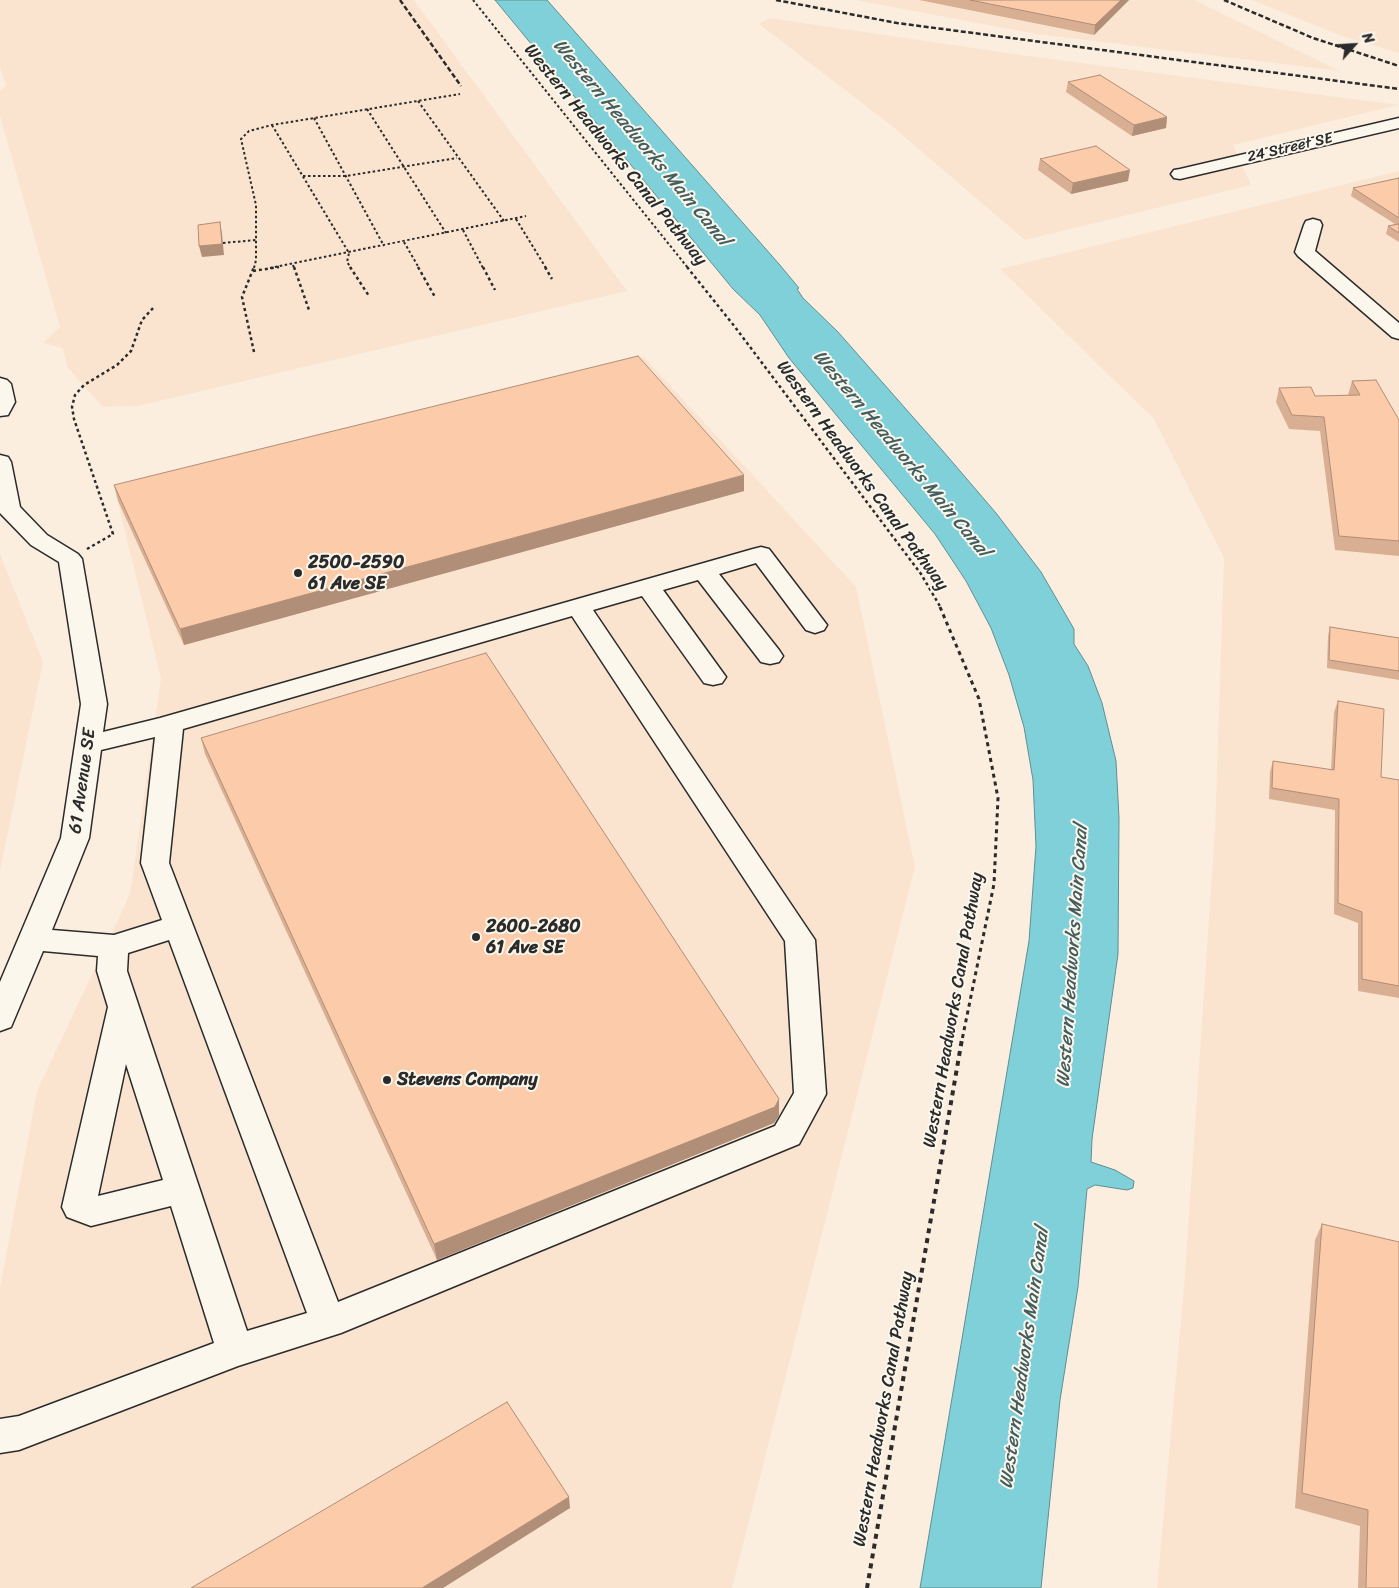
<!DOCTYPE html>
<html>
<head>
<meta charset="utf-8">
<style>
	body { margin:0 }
	#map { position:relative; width:1399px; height:1588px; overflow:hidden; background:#fbeedf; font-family:Sriracha,sans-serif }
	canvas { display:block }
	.north { position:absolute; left:1329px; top:20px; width:50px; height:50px; -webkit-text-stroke:4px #fbf7ec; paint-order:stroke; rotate:64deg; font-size:14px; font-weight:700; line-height:20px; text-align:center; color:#2b2b2b }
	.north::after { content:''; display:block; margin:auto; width:18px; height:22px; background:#2b2b2b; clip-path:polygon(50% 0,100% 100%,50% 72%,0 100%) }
</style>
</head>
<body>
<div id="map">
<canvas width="1399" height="1588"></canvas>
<div class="north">N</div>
</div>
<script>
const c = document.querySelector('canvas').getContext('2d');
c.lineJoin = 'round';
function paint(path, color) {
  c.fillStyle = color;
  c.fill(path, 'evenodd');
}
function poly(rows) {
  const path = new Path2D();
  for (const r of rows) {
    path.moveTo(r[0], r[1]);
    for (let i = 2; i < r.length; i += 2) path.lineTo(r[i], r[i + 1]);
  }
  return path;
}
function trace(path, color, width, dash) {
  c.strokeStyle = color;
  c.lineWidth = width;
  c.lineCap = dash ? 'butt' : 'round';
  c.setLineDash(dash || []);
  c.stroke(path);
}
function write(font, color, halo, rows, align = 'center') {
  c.font = font + ' Sriracha,sans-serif';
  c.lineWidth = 4;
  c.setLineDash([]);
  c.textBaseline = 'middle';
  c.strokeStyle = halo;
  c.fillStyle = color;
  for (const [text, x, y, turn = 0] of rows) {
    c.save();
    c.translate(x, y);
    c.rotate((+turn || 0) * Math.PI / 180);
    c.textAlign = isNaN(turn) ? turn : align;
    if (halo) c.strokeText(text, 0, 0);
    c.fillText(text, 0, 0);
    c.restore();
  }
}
paint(poly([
	[0,0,414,0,627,291,138,406,103,407,67,367,63,348,43,343,60,327,0,116,0,91,6,86,0,67],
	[855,0,1194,0,1340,71,1036,34],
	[1252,0,1399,0,1399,53,1342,36],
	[769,18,1021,55,1398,105,1233,145,1251,185,1025,240,892,126,759,24],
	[1399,171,1399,1588,1157,1588,1184,1287,1215,830,1224,558,1154,419,1000,269],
	[643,356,856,587,915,867,732,1588,0,1588,0,1288,37,1091,130,894,161,678,114,487],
	[0,554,43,662,0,871]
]), '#fbe4cf');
const water = poly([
	[495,0,547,0,779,264,799,288,797,289,803,298,838,332,942,450,996,513,1041,572,1074,629,1074,644,1088,666,1102,703,1116,761,1119,818,1118,954,1092,1139,1091,1162,1115,1170,1134,1181,1133,1188,1127,1190,1095,1185,1087,1189,1078,1287,1060,1400,1041,1588,920,1588,1029,941,1036,846,1033,780,1024,727,1009,675,991,628,966,581,935,534,789,358,760,315,733,289,495,0]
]);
paint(water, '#80d0d9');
trace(water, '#5e8e93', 1);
const minor = poly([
	[1399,118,1399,128,1180,179,1174,178,1171,174,1174,170,1180,169,1399,118],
	[1313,219,1320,221,1322,225,1315,251,1399,323,1399,339,1392,337,1298,256,1295,252,1304,225,1306,221,1313,219],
	[0,378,7,380,11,384,15,402,8,415,0,416,0,378],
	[0,455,8,457,11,462,20,507,47,535,78,554,82,559,107,704,103,732,160,718,753,549,761,547,769,549,827,625,824,630,815,633,806,630,756,563,719,574,779,650,783,656,779,662,770,664,761,662,698,580,663,590,726,677,722,683,713,685,704,683,642,596,593,610,815,940,826,1094,799,1144,341,1333,238,1366,19,1450,0,1453,0,1419,19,1416,214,1343,171,1206,91,1226,67,1217,62,1207,108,1007,97,971,98,956,43,951,11,1027,0,1031,0,982,61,838,81,704,59,562,31,545,0,513,0,455],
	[572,616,785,941,794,1093,775,1126,338,1302,169,863,183,729,572,616],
	[155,737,141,863,162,920,114,935,52,930,89,838,101,750,155,737],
	[169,940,307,1313,247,1331,127,971,128,953,169,940],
	[126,1064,163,1180,98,1196,126,1064]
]);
trace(minor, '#2b2b2b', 3);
trace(poly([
	[473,0,688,268],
	[418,101,504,221],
	[367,109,446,233],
	[314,118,384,246],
	[272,125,349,253,347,262,351,268],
	[303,176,346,176,457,158],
	[516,219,546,268],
	[463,230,483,268],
	[404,242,419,268],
	[223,243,256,240],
	[293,265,294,268],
	[254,268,256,260,256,205,241,139,249,131,272,125,460,94],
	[270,268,526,216]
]), '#2b2b2b', 2, [2.5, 2.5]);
trace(poly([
	[294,267,309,310],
	[350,267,369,296],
	[418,267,435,297],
	[483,267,495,290],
	[545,267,552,279],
	[687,267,735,327,921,574,941,608],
	[253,271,279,267],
	[254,352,242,297,254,267],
	[87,549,113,534,74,419,72,407,75,395,84,385,117,365,131,351,142,320,154,307]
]), '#2b2b2b', 2.5, [3, 3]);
trace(poly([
	[940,607,979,699,998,798,994,884,962,1040]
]), '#2b2b2b', 3, [4, 4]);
trace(poly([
	[867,1588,962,1039]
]), '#2b2b2b', 4, [5, 5]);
paint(minor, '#fbf7ec');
trace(poly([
	[400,0,461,86],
	[776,0,897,23,1399,89],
	[1224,0,1313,38,1399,66]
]), '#2b2b2b', 2.5, [5, 2.5]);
paint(poly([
	[919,0,1129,0,1094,35],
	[1068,82,1167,117,1166,128,1132,136,1066,92],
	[1040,159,1128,181,1071,194,1038,170],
	[1399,178,1399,242,1386,234,1388,226,1395,224,1351,196,1353,188],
	[1352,381,1399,420,1399,556,1335,550,1320,431,1289,429,1276,402,1279,388,1315,396,1348,395],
	[744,475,744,491,184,645,118,501,114,485],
	[1330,627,1399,638,1399,680,1327,668,1328,636],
	[1338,701,1381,777,1399,780,1399,998,1358,991,1358,923,1334,914,1335,810,1269,799,1270,772,1273,761,1331,770,1334,712],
	[201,738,779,1099,779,1116,774,1123,437,1260,205,754],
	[1322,1224,1399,1588,1358,1588,1360,1526,1295,1508,1315,1240]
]), '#d8af92');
paint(poly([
	[1121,0,1129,0,1094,35,1095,25],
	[1167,117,1166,128,1132,136,1134,125],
	[1130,170,1128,181,1071,194,1073,183],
	[220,222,222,234,224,255,202,257,199,246],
	[744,475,744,491,184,645,180,629],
	[779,1099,779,1116,774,1123,437,1260,434,1244],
	[569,1497,570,1508,443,1588,422,1588]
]), '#b08e77');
const building = poly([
	[970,0,1121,0,1095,25,970,0],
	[1100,75,1167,117,1134,125,1068,82,1100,75],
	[1096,146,1130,170,1073,183,1040,159,1096,146],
	[1399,178,1399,218,1353,188,1399,178],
	[220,222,222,244,199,246,198,225,220,222],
	[1399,224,1399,233,1388,226,1399,224],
	[638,356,744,475,180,629,114,485,638,356],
	[1376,380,1399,420,1399,541,1339,536,1324,417,1292,415,1279,388,1311,387,1315,396,1360,395,1352,381,1376,380],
	[1330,627,1399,638,1399,671,1329,660,1330,627],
	[486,653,779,1099,775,1107,434,1244,201,738,486,653],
	[1338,701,1384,709,1381,777,1399,780,1399,986,1362,979,1362,912,1338,903,1339,799,1272,788,1273,761,1334,770,1338,701],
	[1322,1224,1399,1242,1399,1588,1366,1588,1368,1510,1302,1493,1322,1224],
	[507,1402,569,1497,422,1588,191,1588,507,1402]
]);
paint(building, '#fbcbaa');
trace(building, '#b08e77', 1);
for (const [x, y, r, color] of [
	[298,573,5,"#2b2b2b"],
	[476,937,5,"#2b2b2b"],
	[387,1080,5,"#2b2b2b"]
]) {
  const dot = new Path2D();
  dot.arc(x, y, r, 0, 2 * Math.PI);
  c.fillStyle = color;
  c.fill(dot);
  trace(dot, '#fbf7ec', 2);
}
write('15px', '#2b2b2b', '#fbf7ec', [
	["24 Street SE",1290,148,-13]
]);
write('18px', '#2b2b2b', '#fbf7ec', [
	["Western Headworks Canal Pathway",615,155,51],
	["Western Headworks Canal Pathway",862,476,54],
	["61 Avenue SE",83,781,-82],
	["Western Headworks Canal Pathway",954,1010,-80],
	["Western Headworks Canal Pathway",884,1409,-80]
]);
write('bold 18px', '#2b2b2b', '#fbf7ec', [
	["2500-2590",308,563],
	["61 Ave SE",308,584],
	["2600-2680",486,927],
	["61 Ave SE",486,948],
	["Stevens Company",397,1080]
], 'left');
write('italic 19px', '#445d5f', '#fbf7ec', [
	["Western Headworks Main Canal",641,143,50],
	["Western Headworks Main Canal",901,454,50],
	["Western Headworks Main Canal",1073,956,-86],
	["Western Headworks Main Canal",1025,1358,-82]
]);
</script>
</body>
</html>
